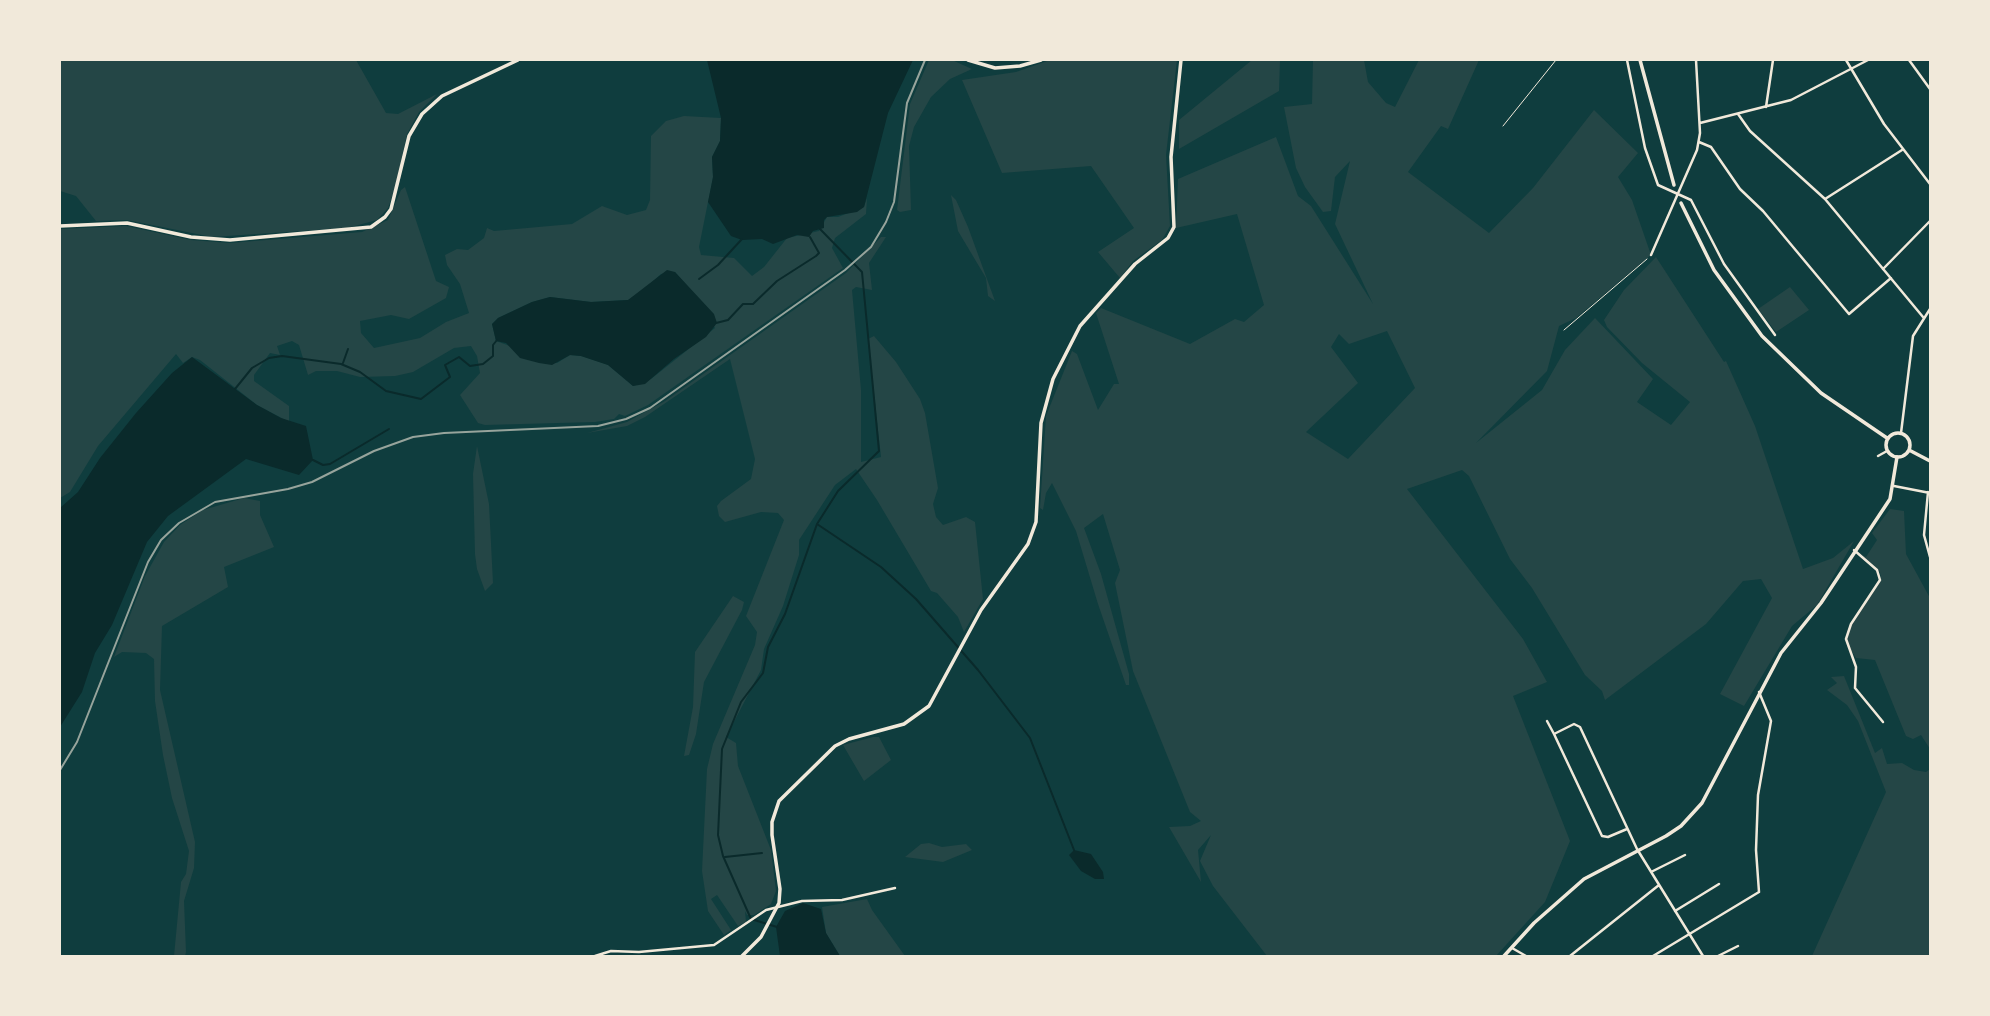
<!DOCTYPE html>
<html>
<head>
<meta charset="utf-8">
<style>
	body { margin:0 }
	#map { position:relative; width:1990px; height:1016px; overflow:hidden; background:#0f3d3e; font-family:"Libre Baskerville",serif }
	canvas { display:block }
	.frame { position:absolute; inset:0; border:61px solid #f1e9da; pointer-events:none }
</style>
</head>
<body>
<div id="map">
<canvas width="1990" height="1016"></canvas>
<div class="frame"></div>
</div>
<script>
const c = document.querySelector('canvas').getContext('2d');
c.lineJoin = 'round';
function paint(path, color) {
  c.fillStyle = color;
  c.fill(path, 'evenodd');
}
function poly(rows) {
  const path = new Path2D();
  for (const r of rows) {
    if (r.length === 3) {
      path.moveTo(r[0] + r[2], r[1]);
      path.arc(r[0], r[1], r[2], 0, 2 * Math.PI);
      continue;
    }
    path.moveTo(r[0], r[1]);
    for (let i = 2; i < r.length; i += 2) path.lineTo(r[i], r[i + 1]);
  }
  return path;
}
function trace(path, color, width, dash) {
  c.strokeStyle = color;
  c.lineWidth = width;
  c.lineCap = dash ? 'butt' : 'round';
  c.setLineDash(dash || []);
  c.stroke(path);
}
paint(poly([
	[60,60,356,60,386,113,398,114,437,94,419,112,407,134,395,188,388,208,377,220,347,228,212,237,127,220,96,221,76,196,60,191],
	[929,60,952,60,972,69,950,79,931,97,914,127,909,146,911,210,900,212,897,210,910,104],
	[1050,60,1177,60,1166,155,1170,226,1162,240,1133,261,1120,278,1098,252,1134,228,1091,166,1002,173,962,80,1016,72],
	[1252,60,1280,60,1279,91,1179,149,1179,120],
	[1313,60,1364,60,1368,82,1386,103,1395,107,1419,60,1479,60,1448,129,1441,126,1408,172,1489,233,1533,188,1594,110,1638,153,1618,177,1632,200,1651,255,1576,318,1559,326,1547,371,1476,443,1542,390,1565,350,1595,318,1653,379,1637,402,1671,425,1690,402,1642,363,1607,327,1604,320,1624,290,1656,257,1724,362,1726,361,1755,426,1803,569,1833,558,1854,541,1817,605,1792,626,1744,706,1720,694,1772,598,1761,579,1743,581,1706,624,1605,700,1602,691,1585,675,1532,588,1510,559,1469,476,1462,470,1407,489,1523,639,1547,682,1513,696,1570,841,1545,902,1496,956,1267,956,1213,886,1200,861,1211,835,1198,850,1201,882,1169,827,1190,826,1201,821,1190,812,1133,671,1115,583,1120,570,1103,514,1084,528,1101,574,1129,674,1129,685,1126,685,1098,604,1076,531,1052,483,1046,493,1043,510,1040,508,1046,416,1072,351,1077,354,1098,410,1114,384,1119,384,1096,313,1101,308,1190,344,1235,319,1244,322,1264,305,1237,214,1176,228,1178,179,1276,137,1298,196,1311,206,1373,304,1335,224,1350,161,1335,177,1331,211,1323,212,1305,187,1296,168,1284,107,1312,104],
	[1387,331,1415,388,1348,459,1306,432,1358,383,1331,347,1339,334,1349,344],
	[684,116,721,118,720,141,712,157,713,177,699,247,701,255,734,258,752,276,764,267,787,238,819,231,827,217,838,217,864,207,867,198,866,214,835,238,832,248,843,268,648,405,625,416,619,414,614,419,595,422,485,425,478,423,460,395,480,373,477,356,471,346,454,348,413,372,395,376,360,377,337,371,316,371,308,375,299,345,292,341,277,346,280,355,270,353,254,375,254,381,289,406,289,422,257,405,200,360,192,357,183,363,176,354,98,446,70,492,60,498,60,229,126,226,191,240,230,243,362,232,388,220,401,190,405,187,436,281,449,287,446,298,409,319,391,315,360,321,361,333,374,348,420,338,446,322,469,313,460,284,447,265,445,255,457,249,468,250,484,238,487,228,494,231,572,224,602,206,627,215,646,210,650,200,651,136,666,121],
	[675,272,699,300,715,328,651,379,633,386,608,365,581,356,570,355,557,363,496,341,492,324,498,318,532,302,550,297,591,302,628,300,640,293,661,274],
	[951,195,956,200,968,227,995,301,988,296,986,278,958,231],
	[881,237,886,237,869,263,872,290,856,287,852,290,861,390,861,462,881,457,868,339,874,336,896,362,920,399,925,413,938,488,933,504,936,517,943,525,966,517,975,522,983,599,964,632,958,617,937,593,931,591,877,500,856,469,835,485,799,540,799,555,783,606,764,649,761,670,726,737,736,743,738,766,771,850,776,891,771,904,754,915,747,915,745,911,746,922,738,926,717,895,711,899,731,930,724,935,708,911,702,871,707,769,713,744,755,645,757,632,746,616,784,520,778,513,761,512,725,522,719,516,717,506,721,501,751,479,755,459,730,359,645,417,627,426,587,433,627,422,665,401,846,273],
	[1790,287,1809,310,1776,332,1758,309],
	[477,446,489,504,493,583,485,591,477,569,475,554,473,474],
	[244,498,260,501,260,515,274,547,224,567,228,587,162,626,160,690,195,842,194,868,184,901,186,952,185,956,174,956,181,882,186,874,189,851,172,798,163,755,155,701,154,659,146,653,122,652,114,657,145,576,164,542,180,525,203,510],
	[1890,509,1904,511,1906,554,1930,598,1930,749,1921,735,1913,739,1906,736,1875,660,1856,658,1845,640,1847,631,1881,579,1880,572,1862,555,1866,557,1877,540,1872,533],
	[733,596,744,602,742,610,704,682,696,734,689,755,684,756,693,707,695,652],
	[1844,676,1875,753,1882,748,1887,764,1902,763,1914,770,1926,772,1930,769,1930,956,1812,956,1886,792,1858,721,1847,705,1827,690,1837,683,1831,677],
	[873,737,879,737,891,760,864,781,843,745],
	[929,843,942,847,966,844,972,850,943,862,905,857,921,844],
	[867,899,872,910,905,956,840,956,826,933,822,907]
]), '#244646');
paint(poly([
	[707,60,913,60,888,113,864,207,857,212,827,217,824,220,824,228,813,231,809,237,797,235,773,244,762,239,742,240,731,236,708,202,713,177,712,157,720,141,721,118],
	[667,270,675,272,714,314,717,323,706,337,674,359,645,384,633,386,608,365,581,356,570,355,552,365,539,363,520,358,506,343,496,341,492,324,498,318,532,302,550,297,591,302,628,300],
	[192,357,257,405,281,418,306,426,313,460,299,475,246,459,168,516,147,542,112,625,95,653,82,692,60,727,60,508,78,492,100,458,136,413,172,373],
	[1074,850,1091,854,1103,872,1104,879,1095,879,1081,871,1069,855],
	[803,903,821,909,826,933,840,956,780,956,776,927,785,911]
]), '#0a2a2b');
trace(poly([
	[699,279,718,265,742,239],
	[716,323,728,320,743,304,753,304,777,281,816,256,819,253,810,237],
	[343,363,348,349],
	[235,389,252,368,269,358,282,356,341,364,360,372,386,391,421,399,450,377,445,365,459,357,470,366,483,364,493,356,493,345,497,340],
	[313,460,323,465,330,464,389,429],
	[817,524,881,567,916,599,978,670,1030,738,1074,850],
	[725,857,762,853],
	[777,927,751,919,723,856,718,835,722,749,741,702,763,673,768,647,785,614,817,524,838,491,879,451,862,272,820,229]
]), '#0a2a2b', 2);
trace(poly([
	[1503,126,1556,60],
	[1564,330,1647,259]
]), '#f1e9da', 1);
trace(poly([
	[1627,60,1645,148,1658,185,1691,200,1724,264,1775,335],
	[1846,60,1884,124,1930,184],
	[1909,60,1930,89],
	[1766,107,1773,60],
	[1738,114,1750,131,1825,199,1923,317],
	[1700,123,1791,100,1868,60],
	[1699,142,1711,147,1740,189,1763,211,1849,314,1891,278],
	[1825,199,1902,150],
	[1651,255,1697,150,1700,133,1696,60],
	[1883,269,1930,221],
	[1901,433,1913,336,1930,309],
	[1878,456,1887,451],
	[1894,486,1930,493],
	[1928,492,1924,535,1930,557],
	[1854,550,1877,570,1880,580,1851,624,1846,639,1856,667,1855,688,1883,722],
	[1547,721,1554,734],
	[1627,829,1608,837,1602,836,1554,734,1574,724,1580,727,1637,849,1703,956],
	[1651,872,1685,855],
	[1675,911,1719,884],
	[1512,948,1526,956],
	[595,956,611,951,639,952,714,945,766,910,802,901,842,900,895,888],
	[1570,956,1659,885],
	[1653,956,1759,892,1756,850,1758,795,1771,721,1759,692],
	[1718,956,1738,946]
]), '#f1e9da', 2.5);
trace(poly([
	[742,956,761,937,779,903,780,889,772,835,772,822,779,801,835,746,849,739,904,724,929,706,981,610,1028,544,1036,522,1041,423,1053,379,1080,326,1135,264,1168,238,1174,227,1171,157,1181,60],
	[1504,956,1534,923,1584,879,1666,836,1681,826,1702,803,1781,653,1821,603,1890,499,1897,457]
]), '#f1e9da', 3.5);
trace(poly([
	[968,60,995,68,1020,66,1041,60],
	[60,226,127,223,191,237,230,240,371,227,385,217,391,209,409,136,422,114,442,96,518,60]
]), '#f1e9da', 3.5);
trace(poly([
	[1640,60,1674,185],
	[1681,203,1714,270,1762,336,1821,393,1887,438],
	[1898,445,12],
	[1909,450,1930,461]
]), '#f1e9da', 3.5);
trace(poly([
	[60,770,77,742,148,562,161,540,179,523,215,502,288,489,312,482,374,451,413,437,444,433,598,426,626,419,650,408,845,270,871,247,886,222,894,202,907,103,925,60]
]), '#97a49c', 2);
</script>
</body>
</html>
